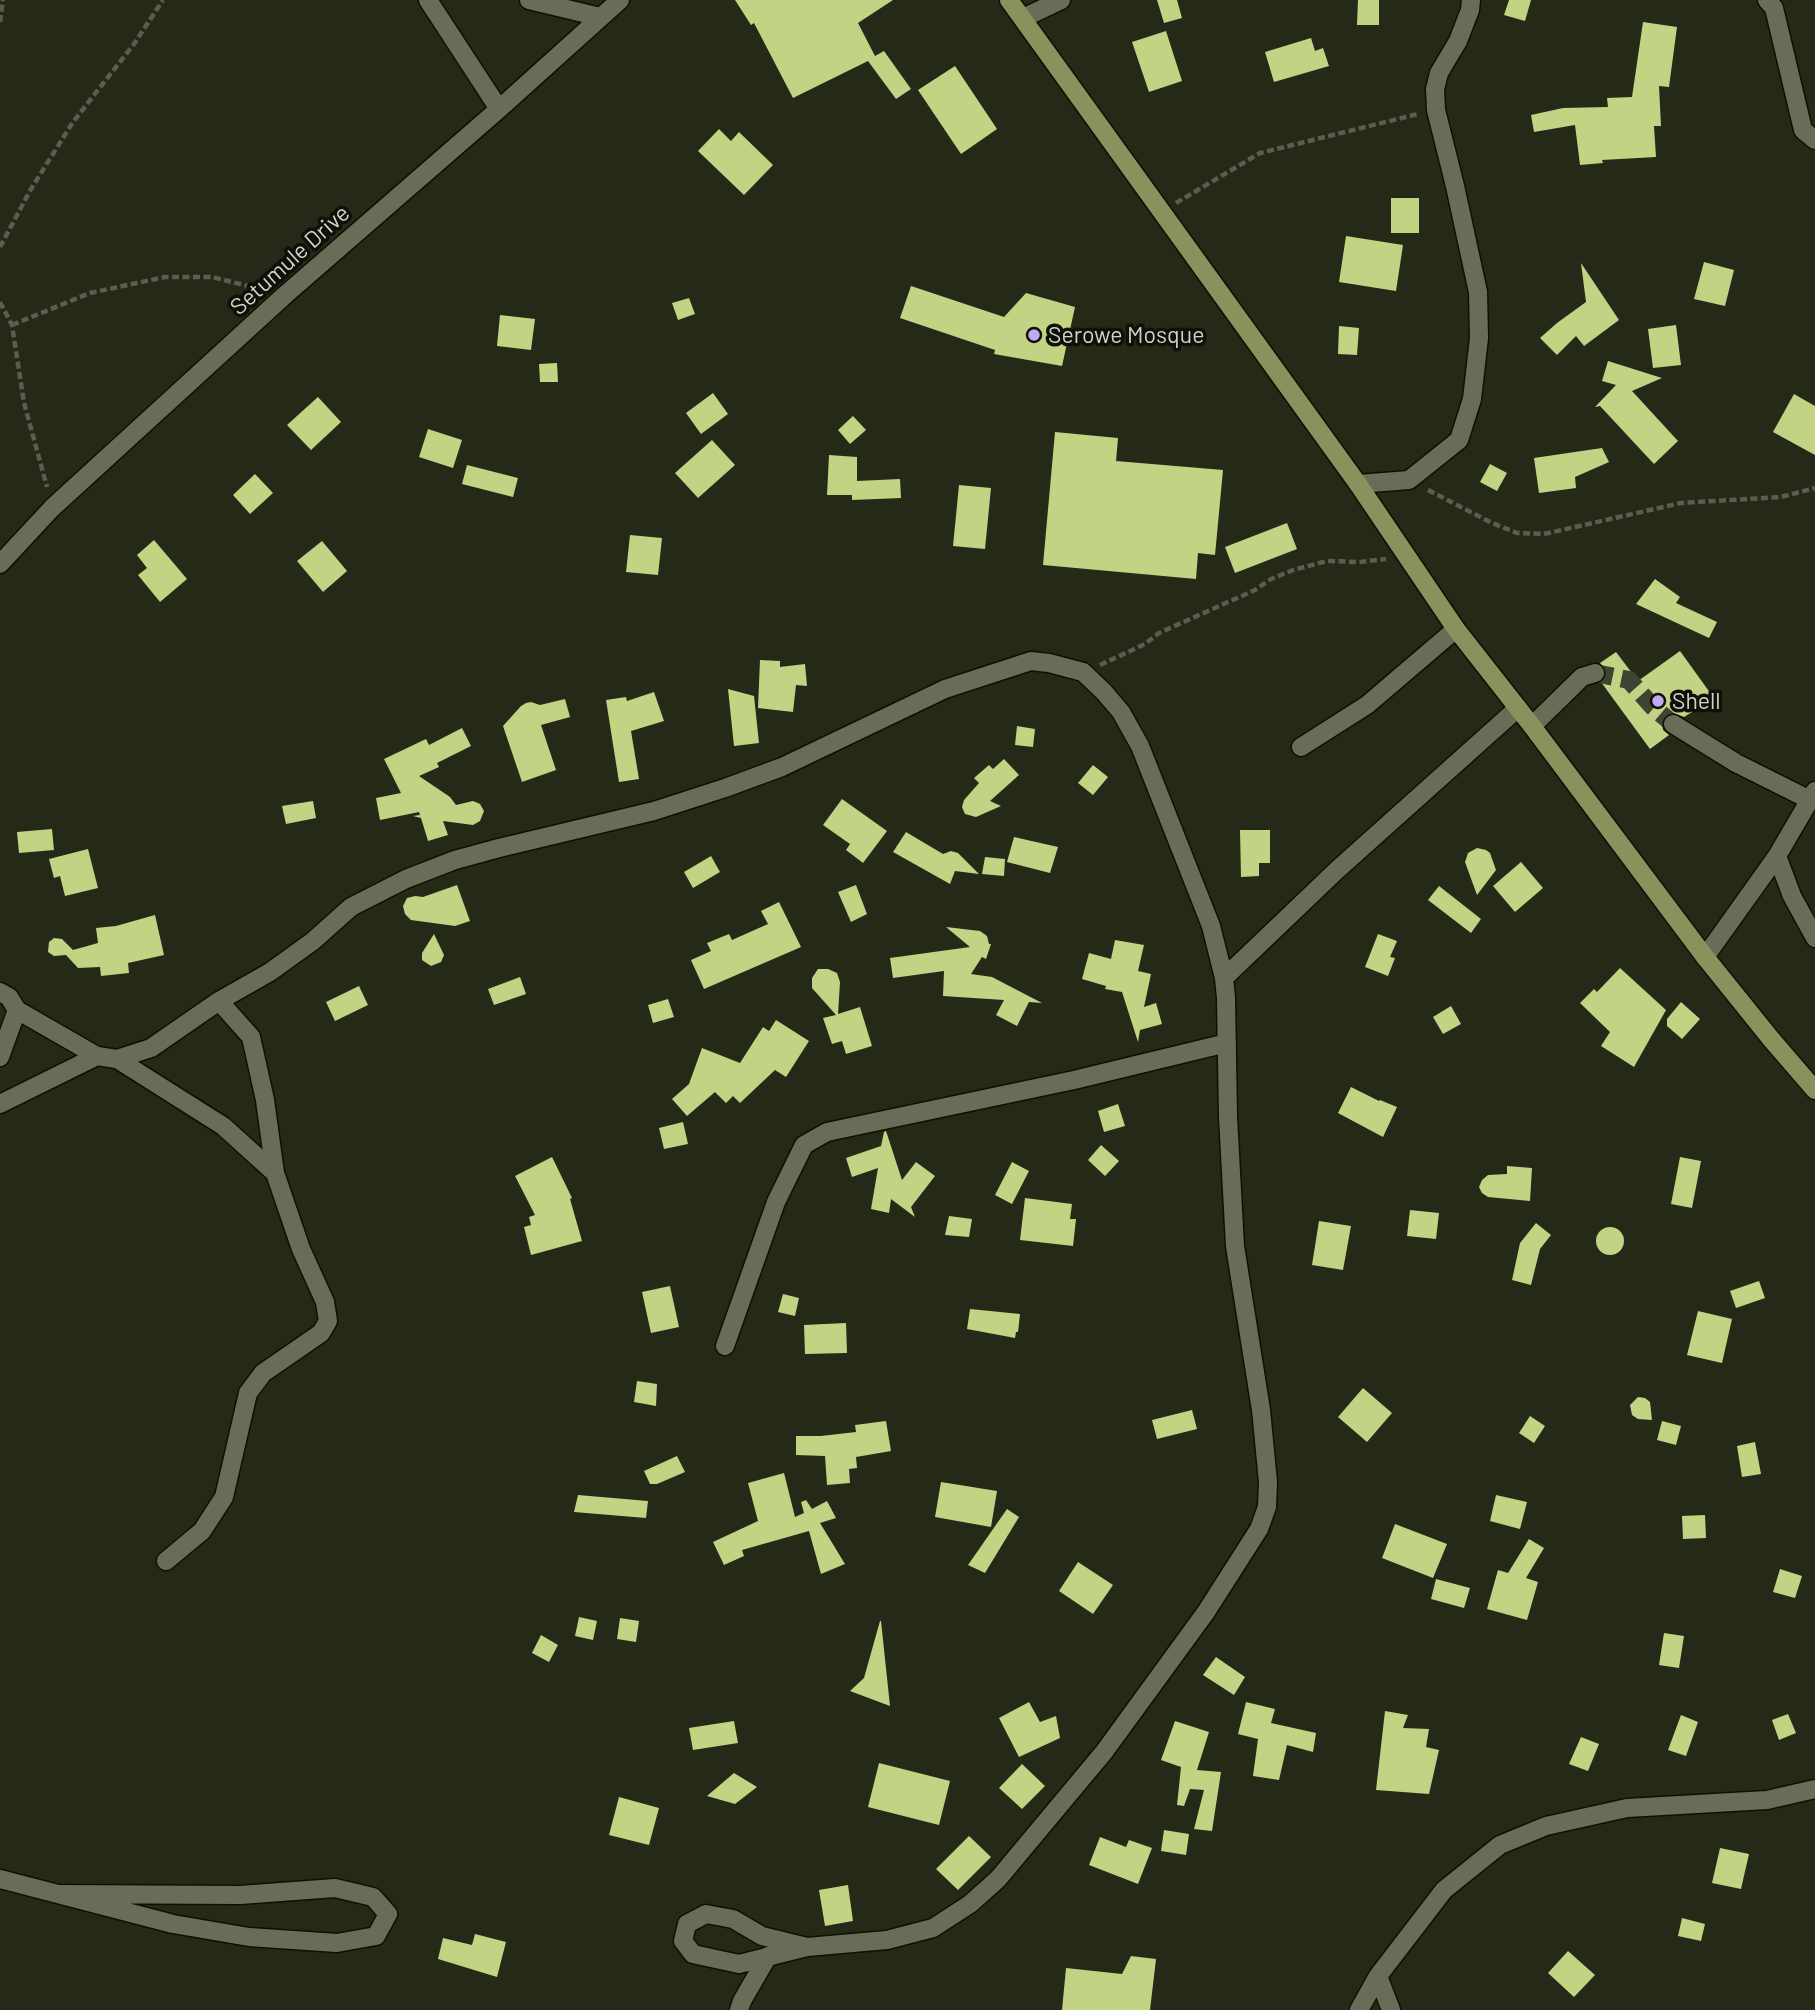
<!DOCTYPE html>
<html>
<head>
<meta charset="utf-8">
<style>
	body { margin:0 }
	canvas { display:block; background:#252917 }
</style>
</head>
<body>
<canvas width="1815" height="2010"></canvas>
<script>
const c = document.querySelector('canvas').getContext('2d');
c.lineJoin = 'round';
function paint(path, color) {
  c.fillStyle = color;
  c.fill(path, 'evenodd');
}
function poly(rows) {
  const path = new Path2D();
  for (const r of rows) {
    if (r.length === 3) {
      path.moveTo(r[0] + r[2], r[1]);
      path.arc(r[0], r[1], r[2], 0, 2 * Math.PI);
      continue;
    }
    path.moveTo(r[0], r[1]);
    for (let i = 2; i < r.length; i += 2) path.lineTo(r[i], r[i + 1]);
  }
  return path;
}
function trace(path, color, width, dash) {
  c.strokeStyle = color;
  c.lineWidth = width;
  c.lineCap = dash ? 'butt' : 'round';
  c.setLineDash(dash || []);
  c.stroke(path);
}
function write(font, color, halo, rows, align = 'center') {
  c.font = font + ' Barlow,sans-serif';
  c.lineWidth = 7;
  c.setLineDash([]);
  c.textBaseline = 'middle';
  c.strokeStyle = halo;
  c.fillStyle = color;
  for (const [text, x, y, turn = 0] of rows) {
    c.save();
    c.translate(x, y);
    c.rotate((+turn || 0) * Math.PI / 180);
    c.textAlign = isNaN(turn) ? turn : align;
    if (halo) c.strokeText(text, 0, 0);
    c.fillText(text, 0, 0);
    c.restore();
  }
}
paint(poly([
	[735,0,893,0,858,23,875,56,884,51,911,89,896,99,868,61,793,98,754,23,751,25],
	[1157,0,1177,0,1182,18,1164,23],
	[1358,0,1379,0,1379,25,1357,25],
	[1509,0,1531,0,1525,21,1504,15],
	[1643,22,1677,27,1669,87,1659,86,1661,126,1654,126,1656,157,1602,160,1603,163,1580,165,1575,125,1534,132,1531,115,1563,108,1608,107,1607,98,1632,97],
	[1166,31,1182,81,1149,92,1132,42],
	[1311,38,1315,51,1323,48,1329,66,1274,82,1265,52],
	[955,66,997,129,961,154,918,90],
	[719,129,731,141,739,132,773,165,744,195,698,151],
	[1391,198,1419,198,1419,233,1391,233],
	[1346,236,1403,245,1396,291,1339,282],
	[1704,262,1734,270,1725,306,1694,299],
	[1581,263,1619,320,1584,346,1576,336,1557,355,1540,338,1557,323,1586,302],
	[911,286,1004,317,1026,293,1075,307,1062,366,994,354,995,350,900,318],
	[689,298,695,314,678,320,672,303],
	[500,315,535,319,531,350,497,346],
	[1676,325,1681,365,1653,368,1648,329],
	[1339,326,1359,328,1357,355,1338,354],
	[1608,361,1662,378,1632,391,1678,441,1654,464,1600,406,1595,407,1616,385,1602,381],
	[557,363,558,382,540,382,539,364],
	[713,393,728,414,701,434,686,413],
	[1794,394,1815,406,1815,455,1773,432],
	[318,397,341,422,311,450,287,425],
	[853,416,866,430,850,444,838,430],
	[428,429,462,440,453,468,419,457],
	[1055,432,1118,438,1116,461,1223,470,1215,555,1198,553,1196,579,1043,565],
	[712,440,735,465,698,498,675,473],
	[1602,448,1609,462,1575,477,1576,488,1539,493,1534,458],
	[829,455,857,457,857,481,900,479,901,498,852,500,852,495,827,495],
	[1490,464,1507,473,1497,491,1480,482],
	[467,465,518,478,513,497,462,484],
	[255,474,273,493,250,514,233,495],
	[959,485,991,488,985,549,953,546],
	[1287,523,1297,549,1235,573,1225,547],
	[630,535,662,538,658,575,626,572],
	[154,540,187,579,160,602,138,575,147,568,137,555],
	[322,541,347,571,323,592,297,561],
	[1655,579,1680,597,1676,603,1717,622,1709,638,1636,604],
	[1680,651,1711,694,1690,709,1692,712,1684,717,1674,713,1667,714,1663,719,1662,724,1663,730,1669,735,1650,749,1601,682,1606,676,1606,670,1600,663,1616,652,1638,681],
	[760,660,780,661,780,667,805,664,807,686,796,685,793,712,758,708],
	[728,689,754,696,759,743,734,746],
	[654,692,664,721,631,731,639,779,619,782,606,700,626,697,627,701],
	[565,699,570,717,541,725,556,770,522,782,503,726,521,706,526,703,531,702,540,705],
	[1017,726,1035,729,1033,747,1015,745],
	[462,728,471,746,437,763,439,767,419,776,450,797,456,805,473,801,480,804,484,811,480,821,473,825,443,821,448,835,428,841,421,818,413,816,420,815,419,812,380,820,376,798,401,793,384,759,426,739,429,745],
	[1004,759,1019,775,990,801,1001,806,976,817,965,814,962,807,964,800,979,783,974,778,989,765,993,769],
	[1093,765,1108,777,1093,795,1078,783],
	[842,799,887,831,863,863,846,850,850,844,823,825],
	[313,801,316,818,286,824,282,806],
	[52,829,54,850,19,853,17,832],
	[1240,830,1270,830,1270,863,1259,863,1259,876,1241,877],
	[906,832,943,854,951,851,958,853,979,874,955,871,950,884,893,852],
	[1014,837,1058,847,1050,873,1007,862],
	[1477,848,1486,850,1490,853,1496,870,1477,895,1465,862,1468,853],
	[88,849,98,888,65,896,60,876,54,878,49,859],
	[711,856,720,872,693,888,684,872],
	[985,857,1005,859,1004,876,982,874],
	[1521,862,1543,888,1515,912,1493,886],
	[457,885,470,921,455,926,411,920,405,914,403,906,407,898,415,896,423,897],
	[856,885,867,914,851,922,838,892],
	[1439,886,1481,919,1471,933,1428,900],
	[779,902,801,947,704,989,691,960,711,951,707,943,729,934,732,940,768,924,761,911],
	[155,915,164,955,128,963,129,973,101,976,100,967,78,968,66,955,54,956,48,952,49,942,54,938,62,939,73,950,98,943,96,928,116,926],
	[946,927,980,931,987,936,989,944,991,944,986,959,982,957,971,974,992,977,1042,1003,1029,1002,1017,1026,996,1015,1004,1000,943,996,944,971,893,978,890,958,970,947],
	[434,934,444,955,441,962,431,966,422,960,422,953],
	[1378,934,1397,941,1390,957,1395,958,1388,976,1365,967],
	[1115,940,1144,945,1138,971,1151,974,1144,1007,1156,1003,1162,1024,1140,1030,1138,1042,1122,992,1105,989,1106,986,1082,979,1089,953,1111,959],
	[1620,968,1666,1010,1634,1067,1601,1046,1610,1032,1580,1003,1594,989,1597,992],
	[818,969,828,969,837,973,840,982,838,1014,860,1007,872,1046,846,1054,842,1041,832,1044,823,1018,836,1015,812,988,812,978],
	[520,977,526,994,494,1005,488,989],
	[359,986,368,1005,335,1021,326,1002],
	[668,999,674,1017,653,1023,648,1005],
	[1681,1002,1700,1019,1682,1039,1667,1026,1667,1019],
	[1451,1006,1461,1024,1443,1034,1433,1017],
	[776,1020,809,1041,786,1077,775,1070,740,1103,733,1096,726,1103,715,1092,687,1116,672,1099,689,1084,702,1048,740,1063,763,1027,769,1031],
	[1351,1087,1379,1101,1380,1100,1397,1107,1383,1137,1338,1113],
	[1118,1104,1125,1126,1104,1132,1098,1111],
	[683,1122,688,1144,664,1149,659,1128],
	[886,1131,902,1180,916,1162,935,1176,911,1207,915,1217,891,1199,889,1213,871,1209,878,1168,852,1177,846,1158,881,1146,884,1132],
	[1101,1145,1119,1161,1105,1176,1088,1160],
	[552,1157,572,1198,570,1199,582,1241,531,1255,524,1227,531,1225,529,1217,535,1215,515,1176],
	[1680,1157,1701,1161,1692,1208,1671,1204],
	[1012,1162,1029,1171,1012,1204,995,1195],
	[1507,1166,1532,1168,1530,1201,1488,1197,1482,1193,1479,1187,1482,1180,1488,1175,1507,1174],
	[1025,1198,1072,1204,1070,1219,1076,1219,1073,1246,1020,1240],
	[1410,1210,1439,1213,1436,1239,1407,1236],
	[949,1216,972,1219,969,1237,945,1235],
	[1319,1221,1351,1226,1343,1270,1312,1265],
	[1536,1223,1551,1235,1540,1249,1531,1285,1512,1280,1520,1243],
	[1610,1241,14],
	[1759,1281,1765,1298,1736,1308,1730,1291],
	[670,1286,679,1327,651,1333,642,1292],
	[783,1294,799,1298,795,1316,778,1312],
	[970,1309,1020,1314,1018,1332,1016,1332,1015,1338,967,1329],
	[1698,1311,1732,1319,1722,1363,1687,1355],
	[846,1323,847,1353,805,1354,804,1325],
	[637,1381,657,1384,656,1406,634,1402],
	[1363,1388,1392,1413,1367,1442,1338,1417],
	[1638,1397,1645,1398,1650,1402,1652,1420,1638,1419,1632,1415,1630,1405],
	[1192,1410,1197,1429,1157,1439,1152,1420],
	[1530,1416,1545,1426,1534,1443,1519,1433],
	[886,1421,891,1451,856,1457,857,1468,849,1469,850,1483,827,1485,825,1456,796,1455,796,1436,821,1436,856,1432,855,1425],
	[1662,1421,1681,1426,1676,1445,1657,1440],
	[1755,1442,1761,1474,1742,1477,1737,1446],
	[677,1456,685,1472,657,1484,650,1484,644,1471],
	[784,1473,795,1517,804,1513,801,1502,806,1500,812,1509,827,1501,836,1518,820,1523,845,1564,821,1574,809,1531,742,1550,744,1556,724,1565,713,1542,758,1521,748,1483],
	[941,1482,997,1491,991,1527,935,1517],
	[578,1495,648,1501,646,1518,574,1512],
	[1496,1495,1527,1502,1520,1529,1490,1521],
	[1007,1509,1019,1517,985,1573,968,1565],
	[1705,1515,1706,1538,1683,1539,1682,1516],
	[1395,1524,1447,1544,1433,1578,1382,1558],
	[1529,1539,1544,1548,1526,1578,1538,1582,1527,1620,1487,1609,1498,1570,1508,1573],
	[1078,1562,1113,1585,1093,1614,1059,1591],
	[1780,1569,1802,1576,1795,1598,1773,1592],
	[1436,1579,1470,1588,1464,1608,1431,1599],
	[579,1617,597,1621,593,1640,575,1636],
	[620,1618,639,1621,636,1642,617,1639],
	[880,1621,881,1621,890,1706,850,1691,864,1678],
	[1664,1633,1684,1636,1679,1668,1659,1665],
	[541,1635,558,1645,549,1662,532,1653],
	[1216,1657,1245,1677,1234,1695,1203,1675],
	[1029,1702,1040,1722,1056,1716,1060,1738,1019,1757,999,1718],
	[1246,1702,1275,1709,1271,1723,1316,1733,1313,1752,1287,1745,1279,1780,1253,1776,1258,1739,1238,1734],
	[1385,1711,1408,1715,1403,1728,1429,1729,1426,1747,1439,1750,1429,1794,1376,1790],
	[1788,1714,1796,1733,1779,1740,1772,1720],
	[1681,1715,1698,1722,1686,1756,1668,1750],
	[734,1721,738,1743,693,1750,689,1728],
	[1175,1721,1209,1732,1197,1770,1221,1772,1212,1831,1194,1829,1204,1790,1190,1789,1184,1806,1177,1805,1181,1767,1161,1760],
	[1581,1737,1599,1744,1588,1771,1569,1764],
	[879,1763,950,1781,939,1825,868,1807],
	[1022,1764,1045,1786,1022,1809,999,1788],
	[734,1773,757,1787,735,1804,707,1796],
	[619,1797,659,1808,649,1845,609,1835],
	[1164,1830,1189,1834,1186,1855,1161,1851],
	[969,1836,991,1857,958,1890,936,1869],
	[1100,1837,1126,1847,1129,1840,1152,1848,1138,1884,1089,1865],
	[1720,1848,1749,1854,1741,1889,1712,1883],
	[848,1885,853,1921,825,1926,819,1890],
	[1682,1918,1705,1924,1701,1941,1678,1936],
	[475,1934,506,1942,497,1977,438,1959,443,1938,472,1945],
	[1568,1951,1595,1975,1574,1997,1548,1973],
	[1131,1956,1156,1959,1150,2010,1062,2010,1066,1968,1122,1974]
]), '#c2d383');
trace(poly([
	[1595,673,1629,680,1653,707,1673,724]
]), '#3f4332', 18, [18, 9]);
const minor = poly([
	[428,0,499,109],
	[529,0,600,17],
	[1767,0,1774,8,1803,130,1815,140],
	[1023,18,1061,0],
	[1358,484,1409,480,1459,440,1472,399,1479,338,1478,292,1455,186,1436,110,1435,89,1439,73,1458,41,1470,10,1471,0],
	[0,564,52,508,285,295,499,109,620,0],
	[1673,724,1736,763,1810,800],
	[1532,726,1582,677,1595,673],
	[1301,747,1367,705,1456,629],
	[1777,856,1792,896,1815,938],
	[1705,957,1777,856,1815,791],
	[1224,978,1337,870,1518,708],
	[0,992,9,997,17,1010,0,1057],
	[17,1010,97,1056,117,1059,151,1048,219,1001,270,972,313,941,351,907,406,879,455,860,499,848,654,811,725,788,782,767,945,689,1031,661,1049,663,1083,672,1104,692,1121,712,1140,746,1211,926,1224,978,1226,998,1228,1117,1235,1246,1261,1410,1268,1482,1267,1507,1259,1529,1206,1612,1104,1752,998,1879,970,1904,933,1928,887,1940,807,1947,739,1964,693,1954,683,1941,687,1924,706,1914,733,1919,762,1936,807,1947],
	[117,1059,223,1126,275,1173],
	[0,1104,97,1056],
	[725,1346,776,1202,804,1145,827,1132,1074,1080,1227,1043],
	[166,1561,202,1531,224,1497,248,1393,263,1373,321,1333,328,1321,325,1302,301,1249,275,1173,265,1100,251,1037,219,1001],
	[0,1879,173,1924,249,1937,337,1943,376,1936,388,1914,373,1897,335,1888,240,1895,59,1894],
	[1378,1976,1391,2010],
	[739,2010,742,2001,768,1956],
	[1359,2010,1378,1976,1444,1890,1500,1845,1546,1826,1627,1808,1767,1800,1815,1789]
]);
const major = poly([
	[1009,0,1358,484,1456,629,1532,726,1705,957,1771,1039,1815,1090]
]);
trace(minor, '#0e1102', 21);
trace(major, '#0e1102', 21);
trace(poly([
	[0,22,3,0],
	[1176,203,1260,153,1418,114],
	[0,247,31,189,73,122,134,44,163,0],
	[0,302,12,325,24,403,47,487],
	[12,325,90,293,165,277,212,277,264,290],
	[1428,490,1490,522,1517,533,1544,534,1681,503,1781,497,1815,488],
	[1100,665,1145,644,1159,633,1255,590,1271,579,1293,570,1327,561,1359,562,1386,559]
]), '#5a5e4e', 4.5, [7, 3.5]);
trace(minor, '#686d58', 18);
trace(major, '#87925c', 18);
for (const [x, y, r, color] of [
	[1034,335,7,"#c0a8f3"],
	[1658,701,7,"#c0a8f3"]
]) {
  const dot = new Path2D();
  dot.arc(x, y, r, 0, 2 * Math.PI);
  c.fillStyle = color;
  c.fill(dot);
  trace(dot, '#0f1109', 2.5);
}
write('23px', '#d1d4c9', '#0f1109', [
	["Setumule Drive",290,260,-42]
]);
write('23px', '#d1d4c9', '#0f1109', [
	["Serowe Mosque",1048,335],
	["Shell",1672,701]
], 'left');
</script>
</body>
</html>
